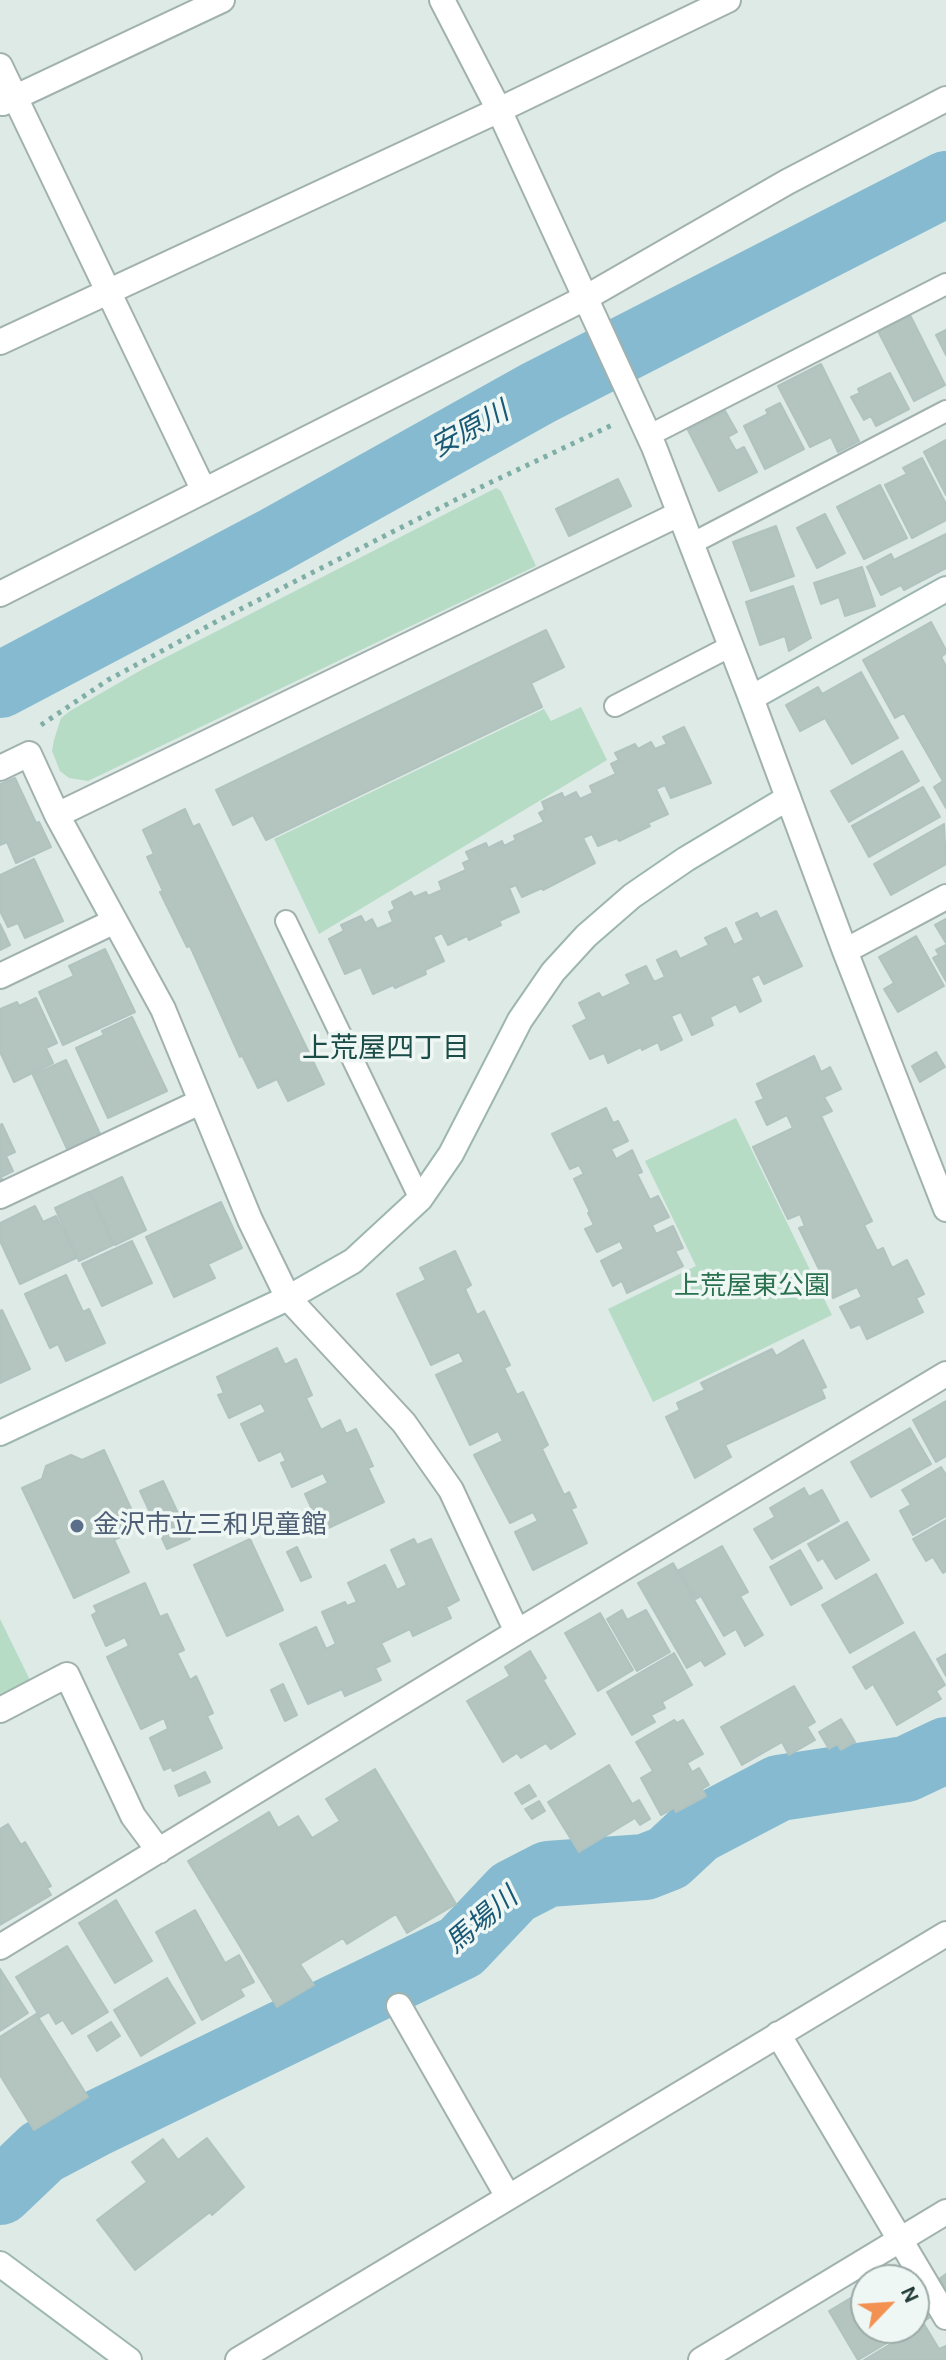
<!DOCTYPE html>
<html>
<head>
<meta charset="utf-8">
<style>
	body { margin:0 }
	#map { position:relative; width:946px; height:2360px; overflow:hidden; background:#deeae6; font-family:Karla,sans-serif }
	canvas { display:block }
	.north { position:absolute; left:850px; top:2264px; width:80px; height:80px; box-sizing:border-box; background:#eff7f4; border:2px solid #9caba8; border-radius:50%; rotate:65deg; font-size:22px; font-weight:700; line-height:32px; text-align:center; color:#203a36 }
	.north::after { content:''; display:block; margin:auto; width:28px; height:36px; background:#f39153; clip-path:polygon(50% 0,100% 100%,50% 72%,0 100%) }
</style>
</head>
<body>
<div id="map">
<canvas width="946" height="2360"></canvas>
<div class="north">N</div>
</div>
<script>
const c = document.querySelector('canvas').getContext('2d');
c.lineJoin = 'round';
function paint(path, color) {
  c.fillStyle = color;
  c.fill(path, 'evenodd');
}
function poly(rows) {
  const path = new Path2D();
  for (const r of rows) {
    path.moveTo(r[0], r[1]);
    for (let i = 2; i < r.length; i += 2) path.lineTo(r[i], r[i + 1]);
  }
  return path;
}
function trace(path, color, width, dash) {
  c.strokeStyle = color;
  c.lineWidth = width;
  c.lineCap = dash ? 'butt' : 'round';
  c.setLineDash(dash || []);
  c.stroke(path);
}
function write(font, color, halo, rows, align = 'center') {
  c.font = font + ' Karla,"Noto Sans JP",sans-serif';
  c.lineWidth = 7;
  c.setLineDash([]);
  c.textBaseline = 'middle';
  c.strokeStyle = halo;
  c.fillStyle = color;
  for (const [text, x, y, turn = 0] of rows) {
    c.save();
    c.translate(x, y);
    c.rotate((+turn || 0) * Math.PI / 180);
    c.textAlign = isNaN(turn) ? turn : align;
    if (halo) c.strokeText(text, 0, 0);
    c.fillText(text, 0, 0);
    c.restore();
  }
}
paint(poly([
	[496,488,501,491,536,566,88,781,69,778,60,771,52,751,54,740,61,718,70,711,143,669],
	[581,707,607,760,319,934,274,839,544,709,551,721],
	[736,1118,832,1315,653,1402,608,1309,696,1266,645,1161],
	[0,1619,30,1680,0,1696]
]), '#b6dcc6');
trace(poly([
	[0,685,273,541,538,393,946,184],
	[0,2192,42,2152,95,2124,461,1947,513,1892,548,1874,645,1867,668,1858,697,1831,779,1788,906,1769,946,1750]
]), '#85bad0', 66);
const building = poly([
	[910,315,945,385,914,401,878,331,910,315],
	[946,330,946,355,936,335,946,330],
	[821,364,859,441,838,452,831,437,810,447,778,386,821,364],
	[890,373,909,409,876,426,871,416,864,420,851,397,860,393,858,389,890,373],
	[780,403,804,449,765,469,744,426,768,414,766,410,780,403],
	[725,411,737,432,728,437,736,451,744,447,757,472,719,491,688,430,725,411],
	[946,440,946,495,924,452,946,440],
	[922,458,946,504,946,520,912,538,885,485,907,474,903,468,922,458],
	[618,479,631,506,569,536,556,509,618,479],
	[880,485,907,538,864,559,837,507,880,485],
	[825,514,845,553,817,568,797,528,825,514],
	[776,526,794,576,751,591,733,542,776,526],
	[946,534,946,568,904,590,901,585,881,595,867,567,891,554,894,560,946,534],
	[862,567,875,606,845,616,839,597,821,604,814,583,862,567],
	[793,586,811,638,789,651,785,636,760,645,746,602,793,586],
	[931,622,946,650,946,653,941,657,946,666,946,808,934,787,943,781,904,713,895,718,863,660,931,622],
	[546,630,564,667,531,683,542,707,266,840,253,815,233,825,216,790,546,630],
	[861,672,898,738,852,764,825,718,800,731,786,705,818,687,822,694,861,672],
	[684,727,711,783,671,798,665,785,656,789,668,814,648,823,650,826,619,841,617,838,598,846,592,834,583,838,595,863,543,890,542,888,522,897,516,885,509,888,519,912,499,921,501,925,469,940,467,936,448,945,442,933,433,937,444,961,425,970,426,974,395,988,393,985,373,994,361,967,345,974,329,939,344,931,341,925,361,916,365,923,372,919,377,929,393,922,389,912,395,909,392,902,411,892,414,897,426,892,428,896,442,890,439,882,466,870,463,863,470,860,466,852,486,843,488,848,502,841,504,846,516,840,514,836,544,822,539,813,545,810,542,802,562,793,564,798,576,792,580,799,593,793,590,786,616,774,611,764,619,760,615,753,635,744,638,749,651,742,655,749,667,744,663,737,684,727],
	[902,751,919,781,849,822,831,791,902,751],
	[15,778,36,823,39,822,51,847,16,863,7,842,0,845,0,784,15,778],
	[923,787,940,817,869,857,852,826,923,787],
	[185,809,193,827,199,824,324,1084,288,1101,277,1079,258,1088,242,1055,240,1057,190,946,187,947,160,892,163,891,147,857,154,854,143,830,185,809],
	[944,824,946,864,891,895,874,864,944,824],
	[34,859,63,921,25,938,18,923,8,927,0,911,0,875,34,859],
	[776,911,802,966,764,984,759,974,751,978,761,1001,740,1012,736,1004,710,1017,713,1025,692,1035,681,1012,671,1016,682,1040,661,1050,658,1042,642,1050,641,1047,608,1063,604,1053,590,1059,573,1026,587,1019,579,1003,599,993,602,998,631,984,626,975,646,966,654,982,665,977,657,960,676,951,680,959,709,945,705,938,726,928,734,945,744,940,736,923,757,913,760,919,776,911],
	[946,919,946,943,935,925,946,919],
	[0,924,10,945,0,950,0,924],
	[916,936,944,986,898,1012,884,989,894,983,879,957,916,936],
	[946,945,946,981,933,958,939,955,936,950,946,945],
	[105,949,135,1012,63,1045,39,992,74,976,69,966,105,949],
	[36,998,57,1043,46,1048,53,1063,14,1082,0,1052,0,1009,17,1002,19,1006,36,998],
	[132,1017,167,1091,108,1118,76,1048,104,1035,102,1031,132,1017],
	[936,1052,945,1067,920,1082,912,1066,936,1052],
	[814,1056,821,1072,830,1067,841,1089,824,1097,832,1111,821,1116,872,1221,864,1225,877,1251,883,1248,892,1268,907,1260,924,1294,916,1298,923,1312,867,1339,860,1324,851,1328,840,1307,862,1297,857,1287,833,1298,799,1228,805,1226,800,1214,788,1219,753,1147,793,1128,787,1115,767,1125,756,1102,764,1099,757,1084,814,1056],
	[66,1060,101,1136,68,1151,33,1075,66,1060],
	[606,1108,613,1123,618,1121,628,1141,611,1149,616,1159,632,1150,642,1172,637,1174,650,1200,658,1196,669,1217,652,1225,656,1234,673,1226,683,1248,675,1251,683,1266,627,1293,622,1281,613,1286,601,1261,624,1249,620,1241,597,1252,585,1229,594,1225,588,1213,590,1212,574,1179,584,1174,579,1165,570,1169,552,1134,606,1108],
	[2,1124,15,1152,6,1156,13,1171,1,1177,3,1181,0,1182,0,1125,2,1124],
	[122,1177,146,1230,115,1245,90,1192,122,1177],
	[89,1192,113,1245,79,1261,55,1208,89,1192],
	[221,1202,242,1248,208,1264,215,1278,174,1297,146,1237,221,1202],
	[35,1206,43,1222,56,1216,76,1258,20,1284,0,1241,0,1223,35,1206],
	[132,1241,152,1283,102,1306,82,1264,132,1241],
	[455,1251,471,1285,465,1289,477,1315,484,1311,510,1365,504,1368,517,1395,523,1392,548,1445,542,1449,564,1495,569,1492,576,1507,571,1509,587,1543,533,1570,515,1532,538,1521,533,1512,510,1523,474,1455,503,1441,498,1431,470,1445,436,1375,464,1362,459,1352,431,1365,397,1294,426,1280,420,1268,455,1251],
	[66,1275,83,1312,89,1309,105,1343,66,1361,58,1344,50,1348,25,1294,66,1275],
	[2,1310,30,1369,0,1383,0,1311,2,1310],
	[803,1340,826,1387,821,1389,825,1398,725,1445,731,1457,695,1478,666,1417,680,1410,677,1403,705,1390,701,1383,772,1349,776,1356,803,1340],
	[277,1348,285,1365,296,1359,312,1395,306,1398,321,1430,340,1420,346,1434,356,1429,373,1466,368,1468,384,1502,322,1531,305,1494,328,1483,323,1473,292,1487,281,1463,286,1461,281,1451,259,1461,241,1424,266,1412,261,1403,229,1418,218,1395,224,1393,217,1377,277,1348],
	[946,1401,946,1456,936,1462,913,1420,946,1401],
	[910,1428,931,1464,871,1497,851,1462,910,1428],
	[104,1450,140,1528,114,1540,129,1572,74,1598,22,1488,42,1479,46,1466,71,1455,82,1460,104,1450],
	[941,1467,946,1475,946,1516,913,1535,900,1511,911,1505,902,1490,941,1467],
	[163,1481,190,1539,167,1549,140,1491,163,1481],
	[804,1488,809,1497,822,1490,839,1521,772,1559,754,1529,775,1517,770,1508,804,1488],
	[946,1520,946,1571,943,1573,933,1557,926,1561,913,1539,946,1520],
	[847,1522,869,1560,836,1579,823,1558,818,1561,808,1544,847,1522],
	[250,1539,283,1610,227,1636,194,1565,250,1539],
	[414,1539,417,1545,431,1539,459,1600,446,1607,451,1618,413,1636,410,1629,381,1643,390,1661,375,1668,381,1680,345,1696,342,1689,308,1704,280,1644,316,1627,326,1649,336,1644,322,1612,345,1602,347,1606,357,1602,348,1583,385,1565,397,1590,407,1585,391,1550,414,1539],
	[722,1546,748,1592,740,1596,763,1635,745,1646,736,1629,724,1636,701,1596,696,1599,679,1570,722,1546],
	[297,1547,311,1577,301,1581,287,1552,297,1547],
	[800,1550,822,1588,791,1605,770,1567,800,1550],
	[673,1563,725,1654,705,1666,701,1660,687,1668,638,1583,673,1563],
	[876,1574,903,1623,850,1653,822,1605,876,1574],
	[145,1583,160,1617,167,1614,184,1650,177,1653,190,1680,196,1676,213,1713,207,1716,222,1748,173,1771,171,1767,164,1770,150,1738,168,1729,164,1718,141,1729,107,1657,129,1646,125,1637,106,1646,92,1615,97,1612,94,1606,145,1583],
	[622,1610,627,1620,646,1610,670,1652,637,1671,607,1619,622,1610],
	[600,1613,633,1670,598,1691,565,1633,600,1613],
	[914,1632,945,1685,936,1691,941,1699,897,1725,873,1684,866,1689,853,1667,914,1632],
	[530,1651,546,1678,543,1680,575,1734,551,1749,546,1743,521,1758,517,1753,503,1762,467,1701,510,1676,505,1667,530,1651],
	[674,1653,692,1685,662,1702,665,1708,651,1715,655,1722,632,1735,607,1692,674,1653],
	[946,1654,946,1676,937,1659,946,1654],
	[283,1684,297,1715,285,1721,271,1690,283,1684],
	[794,1686,815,1722,807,1727,815,1740,789,1755,782,1742,742,1765,721,1727,794,1686],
	[841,1719,855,1742,841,1750,837,1744,829,1749,819,1732,841,1719],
	[674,1720,677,1723,683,1720,703,1754,687,1763,692,1772,699,1768,709,1785,702,1789,706,1796,676,1812,674,1808,661,1815,641,1778,653,1771,636,1742,674,1720],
	[609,1765,632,1804,639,1800,650,1819,640,1825,635,1818,579,1852,548,1802,609,1765],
	[375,1769,456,1904,407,1933,396,1914,347,1944,343,1938,300,1964,314,1985,277,2007,188,1861,269,1812,278,1828,298,1816,312,1838,340,1821,326,1799,375,1769],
	[205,1772,210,1782,179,1796,175,1786,205,1772],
	[529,1785,536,1796,522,1804,515,1793,529,1785],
	[539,1801,545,1811,532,1819,525,1809,539,1801],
	[8,1824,21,1845,25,1842,51,1886,47,1888,51,1895,0,1925,0,1829,8,1824],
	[116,1900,152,1961,115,1983,79,1923,116,1900],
	[195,1910,225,1963,239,1955,254,1982,240,1989,244,1996,202,2020,156,1932,195,1910],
	[67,1946,108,2012,72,2034,63,2020,56,2024,49,2012,40,2017,16,1977,67,1946],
	[0,1969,28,2013,0,2031,0,1969],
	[167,1978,195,2023,141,2056,114,2010,167,1978],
	[36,2014,88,2097,34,2130,0,2075,0,2037,36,2014],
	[111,2022,120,2036,97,2051,88,2036,111,2022],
	[207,2138,244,2187,212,2215,210,2212,135,2270,97,2220,147,2182,132,2162,163,2139,178,2160,207,2138],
	[884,2267,888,2276,901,2269,907,2280,866,2280,866,2328,912,2328,858,2360,829,2311,864,2290,859,2281,884,2267],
	[946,2274,946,2292,939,2279,946,2274],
	[914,2291,929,2318,914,2327,914,2291],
	[924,2324,939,2349,946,2346,946,2360,864,2360,924,2324]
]);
paint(building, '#b4c5c0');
trace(building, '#b1c3be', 2);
const lane = poly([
	[648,436,946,284],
	[691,544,946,411],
	[615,706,731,646],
	[286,921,420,1199]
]);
const street = poly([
	[442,0,499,110,654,447,751,698,845,951,946,1209],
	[0,66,204,491],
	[3,103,222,0],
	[0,342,499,110,728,0],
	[0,594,587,297,787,182,946,99],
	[0,768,29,754,57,815,163,1009,250,1220,288,1298,404,1423,451,1490,517,1632,0,1947],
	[57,815,679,514],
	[845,951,946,897],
	[0,976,115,921],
	[0,1196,200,1102],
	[517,1632,946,1374],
	[0,1710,67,1675,133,1816,159,1851],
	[399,2006,507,2195],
	[778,2034,946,2317],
	[238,2360,946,1934],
	[701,2360,946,2212]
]);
const secondary = poly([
	[751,698,946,589],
	[0,1433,288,1298,353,1261,420,1199,451,1154,520,1020,553,972,586,936,632,896,686,859,788,798],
	[0,2264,129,2360]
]);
trace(lane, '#a1b2ae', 24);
trace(street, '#a1b2ae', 28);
trace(secondary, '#9db6b0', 28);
trace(poly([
	[41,725,108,680,221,619,479,488,612,425]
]), '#7eaea6', 5, [4, 6]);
trace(lane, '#fff', 20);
trace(street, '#fff', 24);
trace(secondary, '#fff', 24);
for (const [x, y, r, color] of [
	[77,1526,8,"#5c6f8a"]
]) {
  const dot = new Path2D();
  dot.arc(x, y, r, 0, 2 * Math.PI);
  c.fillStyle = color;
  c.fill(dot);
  trace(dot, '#eff7f4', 3);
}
write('26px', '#2a714f', '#eff7f4', [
	["上荒屋東公園",752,1287]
]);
write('26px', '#4e5e75', '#eff7f4', [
	["金沢市立三和児童館",93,1526]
], 'left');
write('italic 28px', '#1a5975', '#eff7f4', [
	["安原川",470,430,-29],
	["馬場川",482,1921,-40]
]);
write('28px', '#1c4c47', '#eff7f4', [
	["上荒屋四丁目",386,1049]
]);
</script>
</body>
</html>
